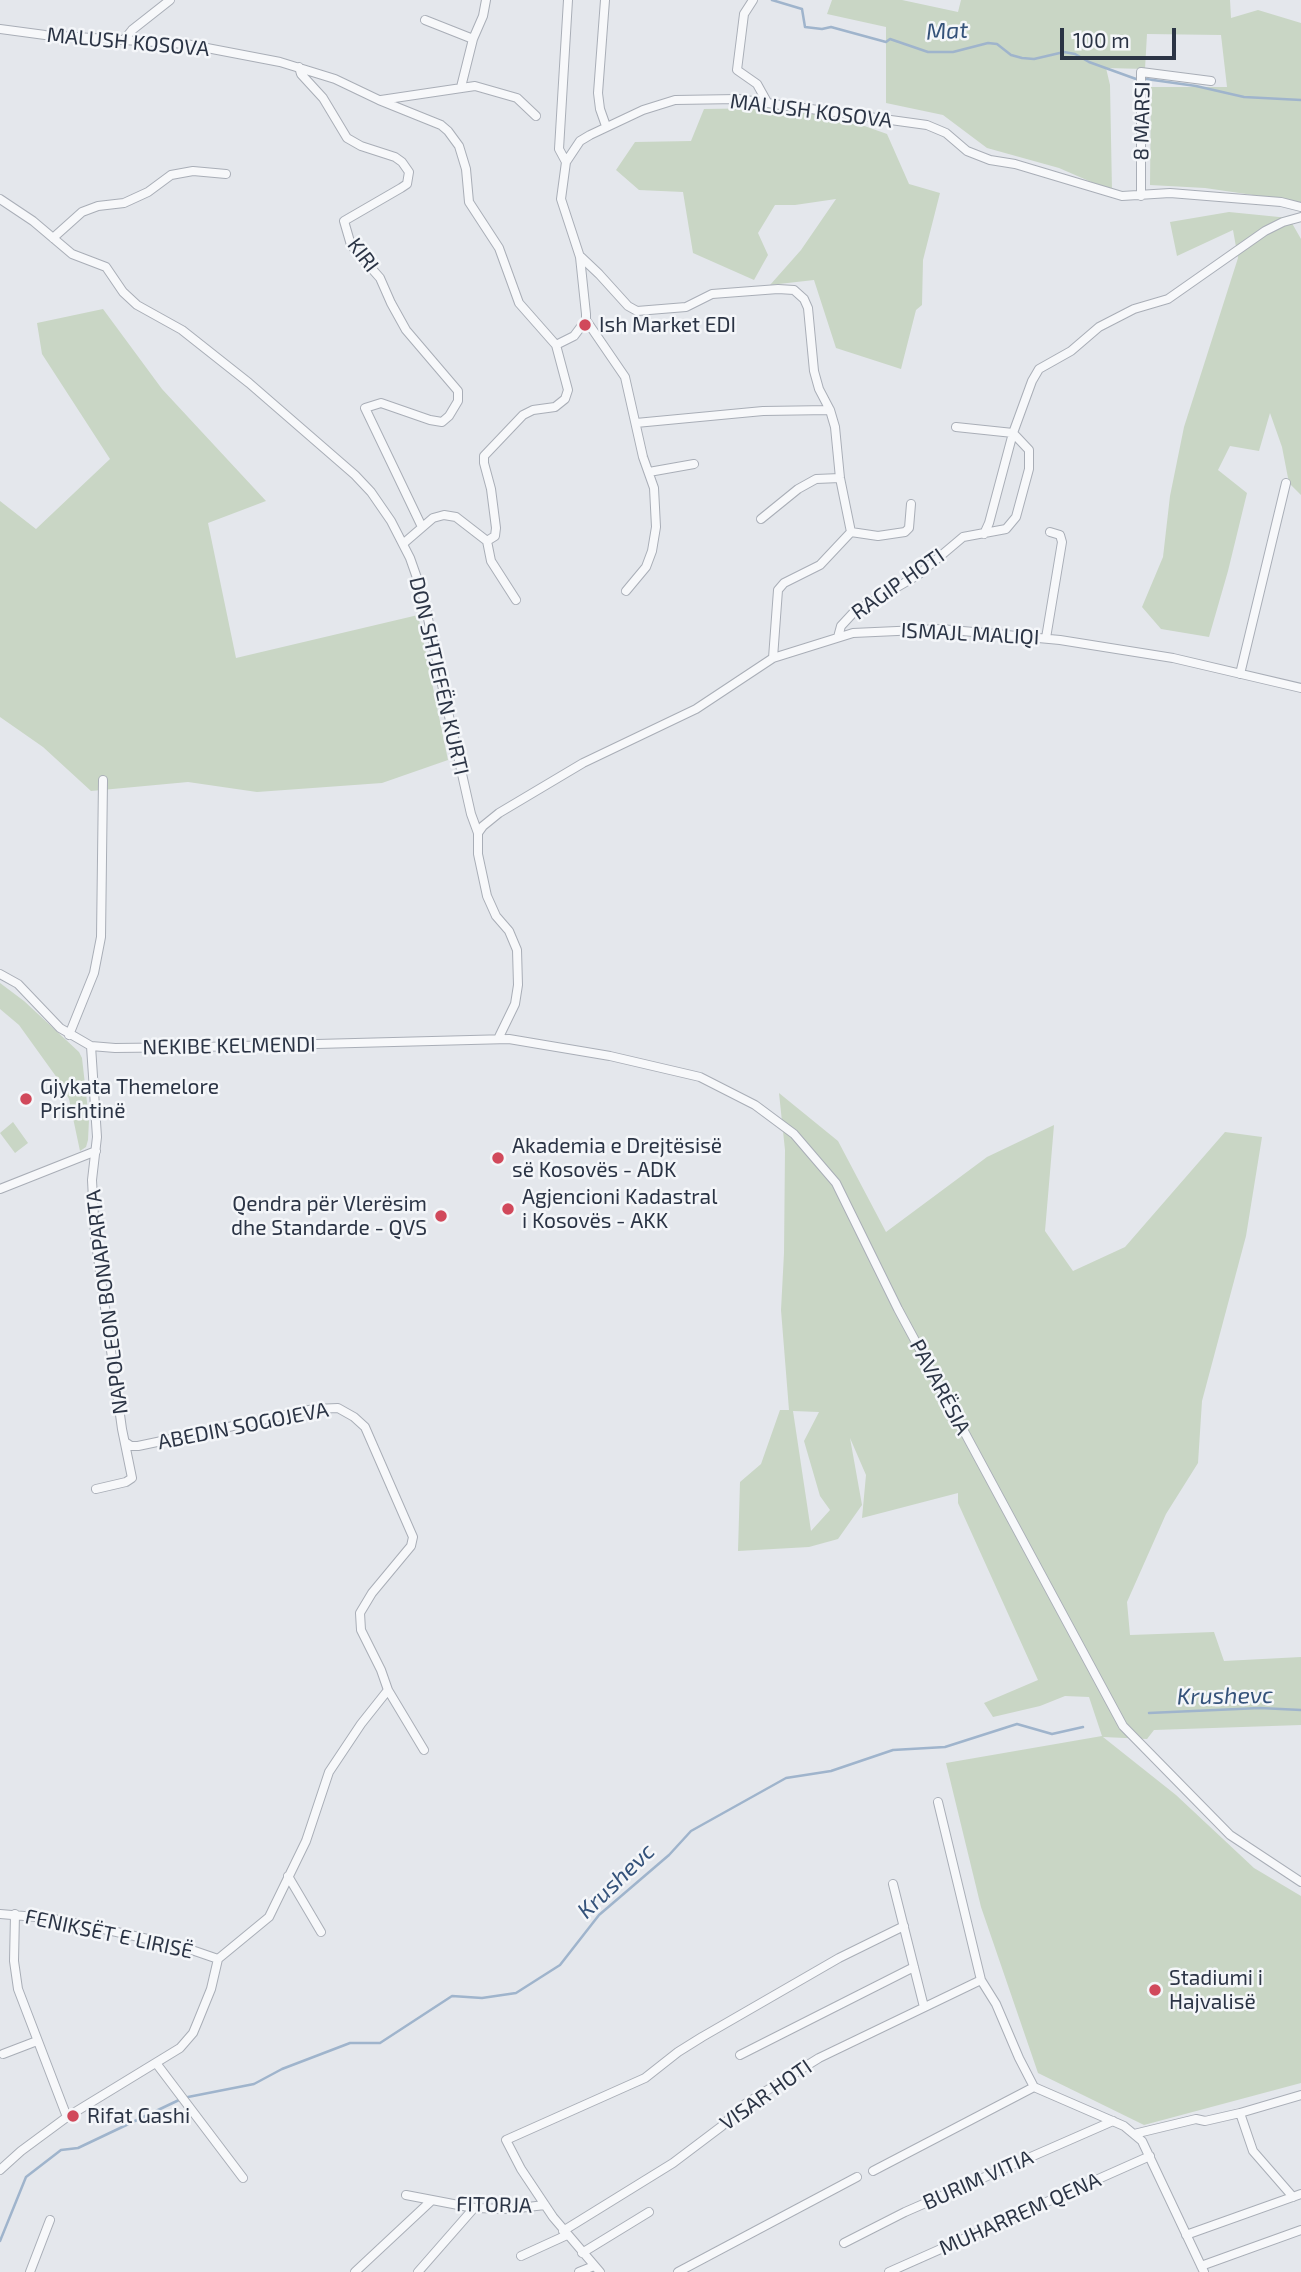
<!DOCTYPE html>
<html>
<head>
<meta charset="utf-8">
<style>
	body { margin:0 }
	#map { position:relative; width:1301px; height:2272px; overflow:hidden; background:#e4e7ec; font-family:"Exo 2",sans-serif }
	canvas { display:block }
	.scale { position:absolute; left:1060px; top:28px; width:116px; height:32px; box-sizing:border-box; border:4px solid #2b3445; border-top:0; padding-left:9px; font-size:21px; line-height:24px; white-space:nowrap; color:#2b3445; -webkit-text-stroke:5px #f4f6f9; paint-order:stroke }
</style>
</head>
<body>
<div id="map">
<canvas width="1301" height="2272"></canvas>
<div class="scale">100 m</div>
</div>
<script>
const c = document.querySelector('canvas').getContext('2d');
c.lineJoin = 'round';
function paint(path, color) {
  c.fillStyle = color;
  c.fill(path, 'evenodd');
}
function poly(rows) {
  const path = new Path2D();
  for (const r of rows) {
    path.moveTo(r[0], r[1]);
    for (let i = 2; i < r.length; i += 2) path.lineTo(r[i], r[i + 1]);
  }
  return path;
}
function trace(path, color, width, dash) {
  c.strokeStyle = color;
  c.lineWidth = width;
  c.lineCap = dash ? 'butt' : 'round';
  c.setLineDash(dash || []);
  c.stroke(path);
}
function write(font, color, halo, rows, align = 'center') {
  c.font = font + ' "Exo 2",sans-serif';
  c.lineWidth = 5;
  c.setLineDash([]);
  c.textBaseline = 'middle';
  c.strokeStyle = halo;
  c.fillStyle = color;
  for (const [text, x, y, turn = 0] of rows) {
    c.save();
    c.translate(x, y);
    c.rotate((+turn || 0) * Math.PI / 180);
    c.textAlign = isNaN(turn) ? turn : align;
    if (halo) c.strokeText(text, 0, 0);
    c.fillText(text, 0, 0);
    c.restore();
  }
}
paint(poly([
	[832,0,902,0,958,12,961,0,1230,0,1231,18,1258,10,1301,23,1301,202,1205,188,1150,185,1151,87,1227,87,1221,35,1147,34,1145,69,1106,68,1110,85,1112,191,1059,168,987,148,943,115,886,103,886,27,827,14],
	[771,108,842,118,887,134,909,184,940,193,923,260,922,305,916,310,901,369,836,348,814,280,770,285,801,250,836,199,795,205,775,205,758,233,768,255,754,280,693,253,683,192,639,190,616,170,635,142,691,141,704,109],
	[1229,212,1289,218,1301,239,1301,495,1289,483,1282,447,1270,413,1259,451,1230,446,1218,470,1247,493,1228,571,1209,637,1161,629,1142,607,1163,557,1170,496,1184,427,1238,258,1233,230,1177,256,1170,222],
	[103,309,162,389,266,501,208,523,236,658,418,615,448,760,382,783,257,792,188,782,91,791,43,747,0,717,0,501,36,529,110,459,42,354,37,323],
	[0,983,24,1001,79,1052,82,1058,89,1120,88,1140,86,1147,80,1151,69,1099,60,1082,19,1025,0,1009],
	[779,1093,838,1141,886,1232,987,1157,1054,1125,1045,1231,1073,1271,1125,1247,1225,1132,1262,1137,1246,1236,1202,1401,1198,1463,1166,1514,1127,1602,1130,1635,1214,1632,1224,1661,1301,1657,1301,1725,1154,1730,1147,1739,1103,1737,1176,1795,1254,1868,1301,1896,1301,2083,1144,2125,1038,2073,981,1907,946,1763,1102,1736,1089,1697,1065,1696,1040,1706,993,1717,984,1703,1038,1680,958,1503,958,1493,862,1518,866,1475,850,1438,862,1505,838,1539,809,1547,738,1551,740,1482,761,1464,780,1410,789,1410,781,1310,784,1253,785,1150],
	[793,1411,819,1412,804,1441,820,1496,830,1510,811,1531],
	[13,1122,28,1143,15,1153,0,1133]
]), '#c9d6c5');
trace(poly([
	[772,0,802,9,805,27,822,29,831,27,886,42,890,39,928,52,953,52,988,43,997,44,1011,55,1022,58,1034,59,1064,52,1075,54,1089,62,1136,79],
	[1146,79,1196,86,1244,97,1301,100],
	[1149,1713,1260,1708,1301,1710],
	[188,2097,254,2084,282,2069,350,2043,380,2043,452,1996,482,1998,516,1993,560,1965,599,1915,669,1855,691,1831,786,1778,831,1771,893,1750,945,1747,1017,1724,1052,1734,1083,1727],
	[0,2241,26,2177,61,2150,78,2148,179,2100]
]), '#9fb4cc', 2.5);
const minor = poly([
	[605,0,598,93,600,109,606,126],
	[753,0,744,14,737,70,757,84,767,102],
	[425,20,473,39],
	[0,29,45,35,186,44,280,62,335,79,379,100,441,125,448,131,459,146,466,169,469,202,499,248,519,303,556,345,568,390,565,399,555,407,533,410,523,415,484,456,484,463,491,489,496,528,495,536,487,541],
	[124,40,132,30,170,0],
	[299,67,301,74,323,98,347,138,361,146,395,157,402,162,409,172,407,184,401,188,344,221,351,245,380,278,391,303,406,330,458,391,458,401,449,416,442,422,430,420,381,403,365,408,422,527],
	[461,87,473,39,483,16,486,0],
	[381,100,475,86,517,98,536,116],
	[566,162,559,149,568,0],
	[1141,196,1141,72,1211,81],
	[0,199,33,221,72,254,106,267,123,292,137,305,182,330,249,383,355,475,371,492,391,521,410,558,423,595,444,694,471,814,478,833,478,854,487,896,496,916,509,931,517,950,518,985,515,1004,498,1039],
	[53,238,82,212,98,206,124,203,148,192,171,175,193,171,226,174],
	[581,257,599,274,628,306,637,311,686,307,712,294,778,289,794,290,804,299,808,308,814,371,819,389,830,410],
	[586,320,625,377,643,457,654,488,656,527,652,551,646,567,626,591],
	[556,345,574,336,586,320,586,314,580,257,561,199,566,162,580,141,590,135,643,110,675,100,738,99,927,125,946,133,967,151,990,160,1015,164,1122,196,1170,193,1281,202,1301,207],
	[636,423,763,411,830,410,835,427,840,478,851,532,820,565,784,583,778,590,773,658],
	[649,472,694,464],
	[761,519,798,489,816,479,840,478],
	[851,532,878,536,905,532,909,528,911,504],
	[984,534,989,523,1013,433,1032,381,1039,369,1071,351,1099,327,1134,309,1168,299,1265,231,1283,222,1301,217],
	[404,543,433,518,444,515,456,517,487,541,491,561,516,600],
	[838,637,841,626,854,612,918,575,963,537,1006,529,1016,517,1029,469,1029,450,1013,433,956,427],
	[1046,638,1062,542,1060,535,1050,532],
	[1240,674,1286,483],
	[478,833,483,826,499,813,583,763,696,709,773,658,853,633,941,629,1060,640,1173,658,1301,688],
	[0,974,18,984,60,1028,91,1046,115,1048,201,1047,509,1039,610,1056,700,1077,755,1105,794,1134,836,1183,898,1309,1123,1726,1230,1835,1301,1882],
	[69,1035,94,973,101,937,103,780],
	[91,1046,97,1137,92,1180,95,1236,122,1429,132,1478,126,1482,96,1489],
	[0,1189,96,1151],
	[125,1442,131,1446,138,1446,314,1409,338,1408,354,1417,365,1427,413,1537,411,1546,372,1593,360,1613,361,1630,381,1670,388,1690,361,1724,329,1772,306,1841,269,1917,218,1959],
	[388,1690,424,1750],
	[938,1802,981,1980,996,2004,1019,2058,1034,2087,1124,2126,1142,2141,1204,2272],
	[288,1876,321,1932],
	[893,1884,924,2007],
	[0,1914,48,1918,90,1926,183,1947,218,1959],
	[15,1914,14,1961,18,1989,67,2117],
	[3,2054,37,2041],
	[740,2055,914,1967],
	[156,2063,243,2178],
	[1240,2113,1253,2151,1293,2197],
	[1134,2134,1196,2119,1205,2121,1240,2113,1301,2095],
	[0,2170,21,2151,67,2117,180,2048,193,2033,198,2021,211,1989,218,1959],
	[873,2171,1034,2087],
	[406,2195,474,2208,510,2209,545,2205],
	[563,2231,673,2163,722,2126,742,2106,819,2058,981,1980],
	[1186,2235,1301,2194],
	[844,2243,905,2212,1113,2121],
	[582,2253,649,2212],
	[521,2256,567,2235],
	[1201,2266,1301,2230],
	[30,2272,50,2220],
	[355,2272,431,2201],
	[418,2272,474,2208],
	[579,2272,594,2266],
	[600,2272,553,2217,521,2169,506,2140,645,2078,678,2052,702,2037,839,1958,904,1926],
	[678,2272,857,2177],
	[889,2272,1150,2156]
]);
trace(minor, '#a9aeb7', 10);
trace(minor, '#f7f8fa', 8);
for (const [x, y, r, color] of [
	[585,325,7,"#d1495b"],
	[26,1099,7,"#d1495b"],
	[498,1158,7,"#d1495b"],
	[508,1209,7,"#d1495b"],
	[441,1216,7,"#d1495b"],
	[1155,1990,7,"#d1495b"],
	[73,2116,7,"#d1495b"]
]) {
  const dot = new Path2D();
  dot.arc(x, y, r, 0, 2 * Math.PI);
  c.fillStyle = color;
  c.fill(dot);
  trace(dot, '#f4f6f9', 2.5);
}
write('21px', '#2b3445', '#f4f6f9', [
	["MALUSH KOSOVA",128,42,5],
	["MALUSH KOSOVA",811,111,7],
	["8 MARSI",1142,121,-89],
	["KIRI",363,255,53],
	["RAGIP HOTI",898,584,-35],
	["ISMAJL MALIQI",970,634,3],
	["DON SHTJEFËN KURTI",439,676,77],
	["NEKIBE KELMENDI",229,1046,-1],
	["NAPOLEON BONAPARTA",107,1302,-97],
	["PAVARËSIA",940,1387,62],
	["ABEDIN SOGOJEVA",243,1426,-11],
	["FENIKSËT E LIRISË",109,1934,12],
	["VISAR HOTI",766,2095,-35],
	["BURIM VITIA",978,2180,-24],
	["FITORJA",494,2205,1],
	["MUHARREM QENA",1020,2214,-24]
]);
write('21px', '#2b3445', '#f4f6f9', [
	["Ish Market EDI",599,325],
	["Gjykata Themelore",40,1087],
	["Prishtinë",40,1111],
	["Akademia e Drejtësisë",512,1146],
	["së Kosovës - ADK",512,1170],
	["Agjencioni Kadastral",522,1197],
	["i Kosovës - AKK",522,1221],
	["Qendra për Vlerësim",427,1204,"right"],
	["dhe Standarde - QVS",427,1228,"right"],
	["Stadiumi i",1169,1978],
	["Hajvalisë",1169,2002],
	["Rifat Gashi",87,2116]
], 'left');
write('italic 23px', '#34527a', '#f4f6f9', [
	["Mat",947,31,-3],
	["Krushevc",1225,1696,-1],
	["Krushevc",616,1881,-44]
]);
</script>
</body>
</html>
